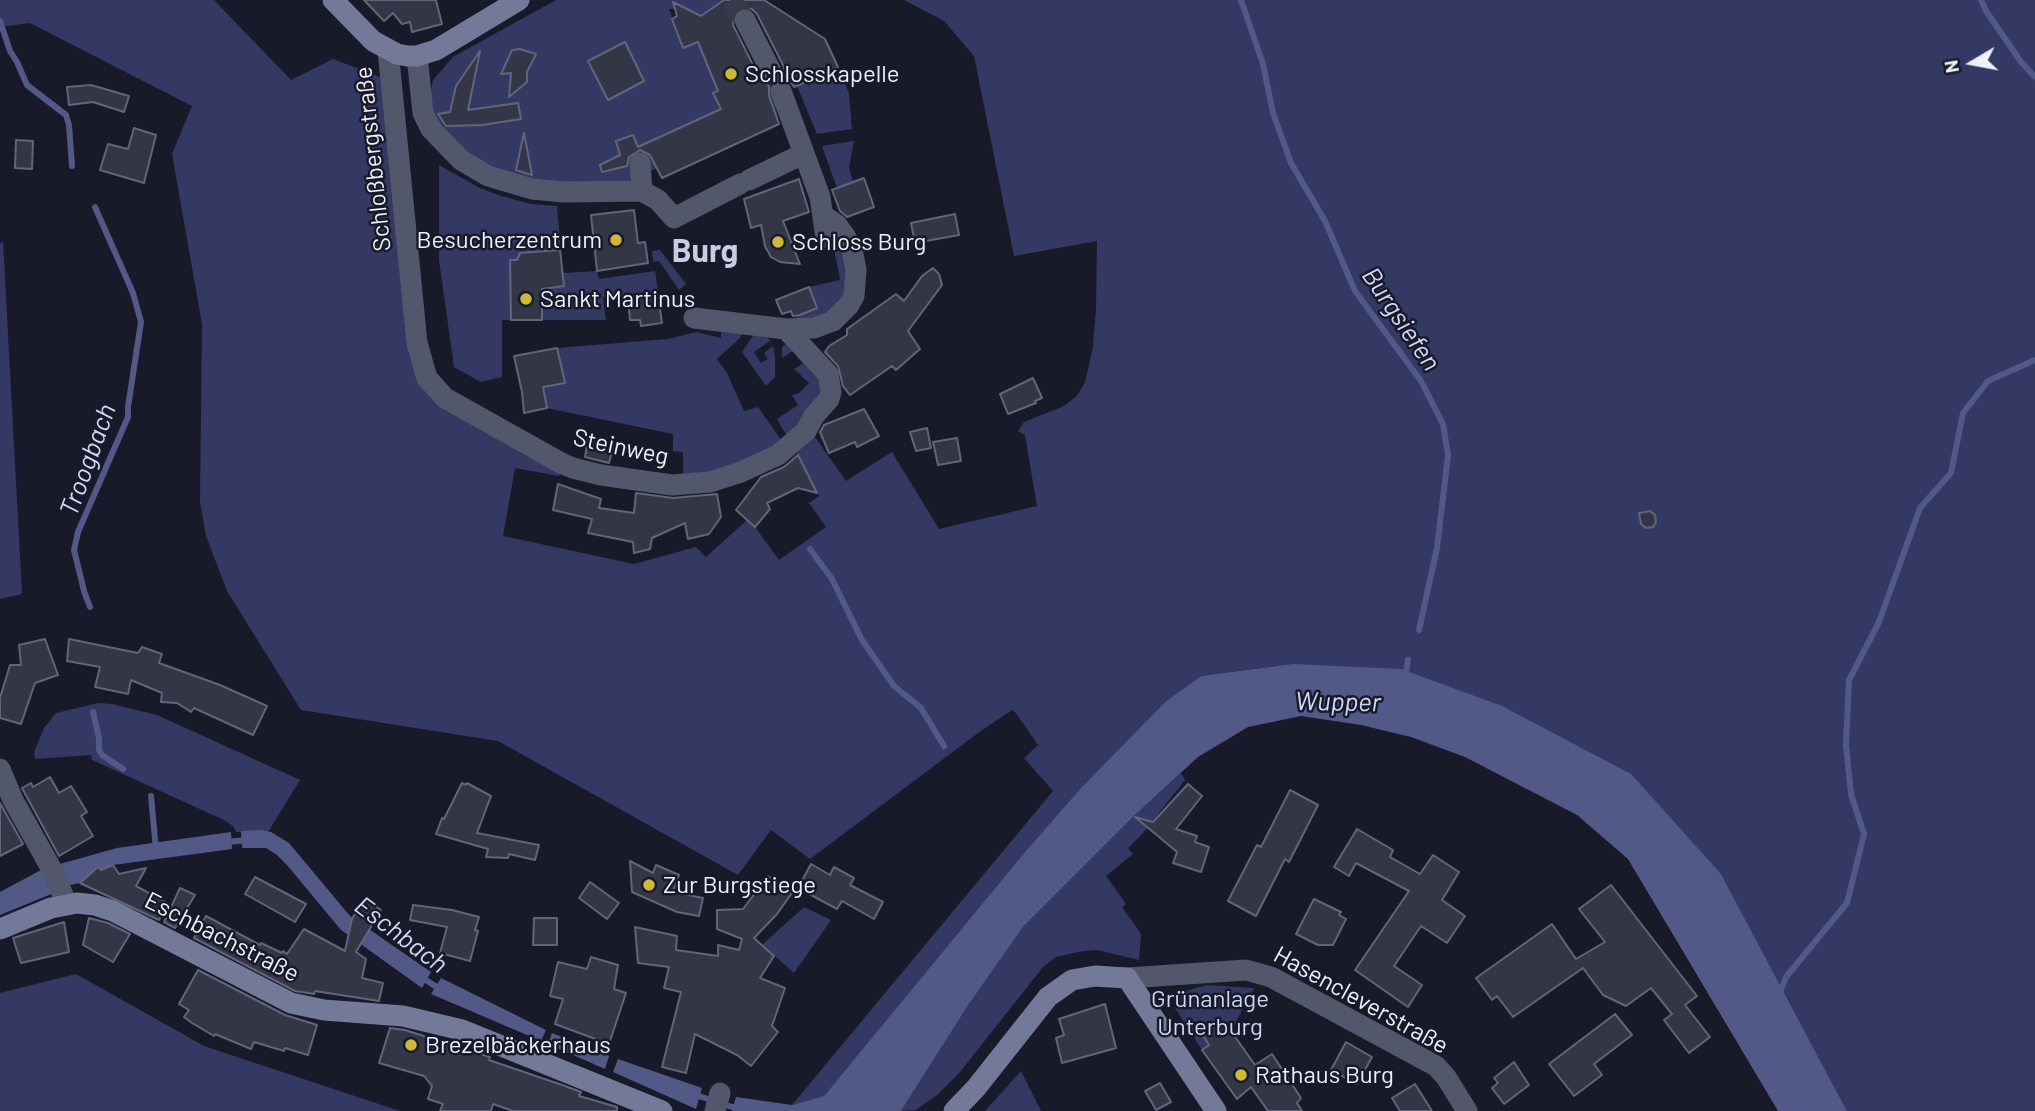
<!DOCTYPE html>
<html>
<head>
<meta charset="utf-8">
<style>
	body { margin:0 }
	#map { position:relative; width:2035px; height:1111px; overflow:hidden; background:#181a2a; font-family:Barlow,sans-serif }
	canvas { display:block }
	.north { position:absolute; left:1937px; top:28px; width:70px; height:70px; -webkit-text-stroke:5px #181a2a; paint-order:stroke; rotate:260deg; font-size:19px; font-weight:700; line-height:28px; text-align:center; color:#eef0fb }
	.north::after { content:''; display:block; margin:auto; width:24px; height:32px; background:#eef0fb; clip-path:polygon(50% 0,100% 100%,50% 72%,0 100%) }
</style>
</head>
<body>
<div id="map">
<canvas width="2035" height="1111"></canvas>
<div class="north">N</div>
</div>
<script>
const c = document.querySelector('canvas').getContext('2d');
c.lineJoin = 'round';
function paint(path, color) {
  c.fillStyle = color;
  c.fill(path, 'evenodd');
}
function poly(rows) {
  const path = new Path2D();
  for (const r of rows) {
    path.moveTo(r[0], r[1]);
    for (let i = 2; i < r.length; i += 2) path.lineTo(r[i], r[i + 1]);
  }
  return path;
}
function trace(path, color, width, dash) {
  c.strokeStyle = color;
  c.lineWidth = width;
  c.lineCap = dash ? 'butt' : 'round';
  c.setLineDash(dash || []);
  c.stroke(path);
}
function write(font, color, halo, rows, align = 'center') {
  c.font = font + ' Barlow,sans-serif';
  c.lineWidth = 5;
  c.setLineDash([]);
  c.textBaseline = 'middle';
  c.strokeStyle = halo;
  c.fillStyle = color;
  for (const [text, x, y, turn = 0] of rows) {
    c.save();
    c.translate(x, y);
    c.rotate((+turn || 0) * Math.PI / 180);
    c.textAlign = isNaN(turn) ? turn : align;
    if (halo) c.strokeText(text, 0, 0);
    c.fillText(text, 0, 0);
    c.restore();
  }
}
paint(poly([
	[0,0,214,0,291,80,333,59,393,82,427,378,563,464,559,476,515,468,503,536,634,564,696,547,706,557,747,520,755,527,779,560,826,527,809,503,819,496,797,453,815,437,846,481,892,452,939,529,1037,506,1025,435,1018,431,1024,422,1064,406,1077,396,1085,382,1093,347,1096,310,1097,241,1014,256,974,56,944,21,904,0,2035,0,2035,1111,1847,1111,1721,874,1292,664,1201,676,1165,702,1080,789,1024,853,824,1096,792,1105,1053,791,1024,758,1038,745,1016,713,1012,710,978,733,810,859,771,830,738,875,498,741,301,710,227,591,206,536,200,502,202,324,172,154,192,106,30,23,0,27],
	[556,0,721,0,722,2,701,16,685,8,669,9,683,48,706,38,756,91,771,84,779,124,662,178,657,168,624,183,530,184,475,161,435,122,430,95,433,80,453,57],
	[838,67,849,93,852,129,817,134,797,86],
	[854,141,849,168,853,182,837,188,822,146],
	[439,165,480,188,498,195,531,204,557,206,563,273,597,271,599,279,655,271,658,291,603,297,606,320,502,320,502,377,481,382,454,367,439,260],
	[837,237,847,268,844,299,824,317,795,321,794,318,817,308,809,287,840,280,832,238],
	[3,241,22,594,0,599,0,244],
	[660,250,686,284,679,290,659,261,653,262,652,251],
	[721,329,743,331,740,338,717,359,727,373,744,411,758,407,784,444,772,451,683,481,683,452,673,451,673,434,547,408,543,387,565,382,557,348,668,339,696,332,721,338],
	[756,331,764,332,770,341,754,352,761,363,768,359,764,353,773,346,775,357,775,377,766,386,742,352],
	[791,341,813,366,823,390,788,438,777,419,798,405,792,395,798,394,809,383,794,369,803,364,793,351,782,358,782,347],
	[99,703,112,704,157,715,300,780,268,832,236,832,233,826,224,820,92,760,91,755,35,759,34,752,44,728,56,713],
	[1181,773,1185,780,1144,832,1128,848,1133,854,1106,876,1126,904,1122,907,1141,934,1139,960,1097,950,1083,951,1056,957,1043,967,960,1072,937,1095,916,1110,901,1111,967,1007,1023,927,1136,814],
	[804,907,831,920,794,973,762,945],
	[76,974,204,1046,400,1111,0,1111,0,993],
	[1206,985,1254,988,1231,1031,1202,1050,1175,1008,1178,997,1183,992],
	[1021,1071,1041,1111,985,1111]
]), '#343963');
paint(poly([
	[1292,664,1401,669,1502,706,1631,774,1721,874,1847,1111,1778,1111,1628,859,1577,815,1465,757,1411,737,1361,725,1301,716,1248,727,1198,757,1136,814,1023,927,967,1007,901,1111,732,1111,736,1097,792,1105,824,1096,1024,853,1080,789,1165,702,1201,676],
	[261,830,271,832,289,843,350,916,431,972,422,988,341,930,287,865,277,855,266,848,242,848,241,831],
	[231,832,232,849,113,865,101,870,98,867,80,883,70,885,60,864,117,848],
	[43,869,54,893,0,915,0,892],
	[441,978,546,1030,541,1041,431,994],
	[552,1033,609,1056,605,1069,548,1044],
	[618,1059,702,1088,696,1109,613,1072]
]), '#535986');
trace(poly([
	[1241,0,1263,64,1273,113,1291,163,1325,221,1355,291,1421,381,1443,424,1448,455,1437,548,1419,630],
	[1981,0,1986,11,2021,62,2035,77],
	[0,21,10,51,17,62,27,85,66,115,69,125,72,166],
	[810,549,832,579,862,640,894,686,921,708,944,746],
	[90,607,84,591,74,550,78,532,128,417,128,407,141,322,133,293,95,207],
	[1405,679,1408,660],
	[93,712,99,738,99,750,102,755,123,769],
	[151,796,156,850],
	[225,842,249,840],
	[420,976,441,990],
	[1779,995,1786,977,1847,903,1864,834,1851,794,1846,745,1849,680,1879,622,1920,508,1951,473,1963,413,1988,381,2035,360],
	[693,1094,732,1107,755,1111]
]), '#535986', 6);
const building = poly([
	[364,0,436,0,442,24,412,32,410,22,402,24,393,13,384,21,364,0],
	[724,0,764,0,825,39,838,67,794,87,790,81,784,78,784,67,757,14,752,9,740,8,734,13,733,25,760,79,769,86,769,96,779,124,662,178,650,155,640,150,629,157,627,166,602,172,600,165,620,155,616,141,633,135,638,147,721,109,713,93,718,91,698,42,683,48,672,19,677,16,673,2,701,16,724,0],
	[625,42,644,81,608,100,588,61,625,42],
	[520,49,536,54,527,72,527,82,509,97,511,73,501,74,512,50,520,49],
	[480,51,468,110,518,103,521,119,482,125,446,126,438,114,450,112,456,86,480,51],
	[91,85,129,96,124,112,93,102,69,105,67,87,91,85],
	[134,128,156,135,144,183,100,170,108,144,128,149,134,128],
	[524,133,532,175,516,170,524,133],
	[16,140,33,141,32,169,15,168,16,140],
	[864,178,874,207,847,217,840,211,832,190,864,178],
	[799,179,809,212,783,221,800,264,780,262,771,257,765,246,761,225,751,228,744,199,799,179],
	[634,210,638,243,645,242,648,263,597,271,591,215,634,210],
	[955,214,959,235,915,243,911,223,955,214],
	[560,250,564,286,542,289,542,320,511,320,510,260,517,260,520,253,560,250],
	[933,268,939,274,942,285,908,331,920,349,896,370,892,366,850,395,843,386,838,366,825,352,829,346,847,335,847,329,896,294,904,301,922,276,933,268],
	[809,287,817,308,800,315,793,316,791,311,782,314,776,300,809,287],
	[658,295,662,323,641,326,640,320,630,320,628,300,658,295],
	[557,348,565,383,543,387,547,408,524,413,522,392,514,356,557,348],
	[1033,378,1042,398,1035,401,1036,403,1008,414,1000,394,1033,378],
	[864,409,879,436,857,447,855,442,829,453,820,432,824,425,864,409],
	[927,428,931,448,916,451,910,432,927,428],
	[957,438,961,461,938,465,933,442,957,438],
	[588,440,614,444,609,463,585,457,588,440],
	[798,455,817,493,798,488,767,503,770,509,755,527,736,510,761,477,784,467,798,455],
	[558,484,601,499,599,508,634,513,636,493,673,498,717,494,721,517,709,534,688,539,685,523,652,538,650,549,634,553,633,542,588,533,592,519,553,510,558,484],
	[1650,511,1655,515,1656,522,1653,527,1646,528,1641,524,1639,513,1650,511],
	[45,639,58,675,35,683,21,724,0,718,0,698,10,665,21,665,19,645,45,639],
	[69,639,138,653,142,647,162,654,159,663,220,685,267,706,253,735,194,708,191,712,177,703,161,702,162,693,131,680,128,694,95,687,100,667,67,661,69,639],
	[50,777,59,793,71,786,87,812,81,816,93,836,59,856,22,788,31,783,33,787,50,777],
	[462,783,466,785,467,783,491,796,477,833,539,845,535,860,509,854,508,858,486,857,488,849,436,834,442,818,444,819,462,783],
	[1188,784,1202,796,1176,829,1197,836,1195,842,1209,847,1201,872,1173,863,1177,852,1135,817,1153,822,1188,784],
	[1290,790,1318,805,1289,862,1285,859,1256,916,1228,901,1257,845,1261,847,1290,790],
	[0,803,23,844,0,856,0,803],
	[1357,829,1393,850,1390,857,1420,874,1433,855,1459,872,1442,900,1465,916,1447,943,1421,926,1394,966,1422,985,1408,1007,1355,970,1409,891,1356,863,1349,876,1334,867,1357,829],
	[630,861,653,873,656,865,679,875,673,892,703,898,699,916,677,912,632,892,630,861],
	[811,864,830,875,834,867,854,878,850,885,883,902,874,919,842,901,837,909,798,888,811,864],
	[113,865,119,874,146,868,136,886,167,903,159,920,80,883,98,867,101,870,113,865],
	[768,876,792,893,777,914,754,938,774,956,760,978,785,988,772,1026,778,1032,751,1066,737,1055,695,1034,686,1073,662,1067,681,992,664,988,669,967,638,963,635,927,677,936,676,950,718,956,718,945,739,950,742,939,717,929,717,910,743,909,768,876],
	[255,877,306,904,295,922,245,894,255,877],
	[590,882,619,903,607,919,579,898,590,882],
	[1611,885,1697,996,1685,1005,1710,1037,1689,1053,1664,1020,1672,1014,1651,988,1626,1006,1603,995,1583,968,1513,1017,1497,996,1492,1000,1476,978,1552,924,1576,959,1605,942,1579,909,1611,885],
	[180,888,195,895,175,928,164,922,180,888],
	[364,898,381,910,356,952,366,959,362,978,383,983,379,1001,315,991,314,994,295,991,194,938,206,916,260,945,261,943,282,953,283,951,287,954,304,929,345,951,352,919,364,898],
	[1314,899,1341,912,1339,915,1346,919,1333,945,1318,945,1296,934,1314,899],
	[413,905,452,910,479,917,475,930,478,931,470,961,440,953,447,927,410,920,413,905],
	[89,918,108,923,130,934,113,962,83,945,89,918],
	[534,918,557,918,557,945,533,945,534,918],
	[64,922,69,952,21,963,13,938,64,922],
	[591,957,618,965,614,989,626,993,609,1044,555,1024,563,999,550,996,558,962,587,969,591,957],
	[198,970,285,1015,317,1025,308,1055,285,1048,284,1051,254,1042,251,1049,215,1034,214,1036,192,1023,184,1017,189,1010,179,1004,198,970],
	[1105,1004,1116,1048,1062,1063,1056,1038,1064,1035,1059,1019,1105,1004],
	[1615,1014,1632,1035,1594,1064,1602,1075,1574,1096,1549,1064,1615,1014],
	[1216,1022,1224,1036,1231,1031,1255,1065,1272,1054,1301,1098,1297,1103,1302,1111,1268,1111,1251,1087,1237,1099,1202,1050,1209,1045,1201,1032,1216,1022],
	[390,1028,405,1030,490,1057,489,1060,565,1086,581,1092,579,1096,617,1107,617,1111,513,1111,493,1104,491,1111,440,1111,443,1104,428,1099,432,1086,424,1076,379,1063,390,1028],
	[1346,1042,1372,1057,1357,1084,1331,1070,1346,1042],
	[1514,1062,1529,1085,1504,1104,1492,1088,1498,1083,1494,1078,1514,1062],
	[1160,1083,1171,1102,1156,1110,1145,1091,1160,1083],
	[1415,1084,1432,1111,1400,1111,1392,1098,1415,1084]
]);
paint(building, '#333647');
trace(building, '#626579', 2);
trace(poly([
	[731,0,745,20]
]), '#383a49', 21, [21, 10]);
trace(poly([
	[745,20,772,73],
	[388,50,417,343,427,378,445,398,563,464,573,468,601,475,672,485,710,482,741,472,778,455,806,431,814,416,829,399,831,392,828,374,786,329],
	[417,56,423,113,431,129,461,160,488,176,532,189,564,192,642,191,658,200,674,218,740,184],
	[781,91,820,197,826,238],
	[640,163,642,191],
	[749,180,803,154],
	[694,318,786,329,814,328,833,321,849,305,854,296,856,270,852,249,845,236,837,225,824,216],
	[0,769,13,800,51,868,67,904],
	[1127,978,1246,970,1271,977,1436,1066,1446,1077,1467,1111],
	[715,1111,720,1093]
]), '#53576b', 21);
trace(poly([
	[333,0,373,41,397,54,407,56,417,56,436,50,519,0],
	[0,929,51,908,77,903,95,905,113,911,291,1003,324,1010,403,1016,462,1030,662,1111],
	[954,1111,976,1088,1048,997,1072,980,1095,976,1127,978,1216,1111]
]), '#737999', 21);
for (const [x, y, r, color] of [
	[731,74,7,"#d1b736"],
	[616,240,7,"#d1b736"],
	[778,242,7,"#d1b736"],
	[526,299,7,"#d1b736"],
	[649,885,7,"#d1b736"],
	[411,1045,7,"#d1b736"],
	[1241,1075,7,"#d1b736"]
]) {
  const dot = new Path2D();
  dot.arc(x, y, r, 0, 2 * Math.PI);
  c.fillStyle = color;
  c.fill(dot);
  trace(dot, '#181a2a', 2.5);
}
write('24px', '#eef0fb', '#181a2a', [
	["Schlosskapelle",745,74],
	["Besucherzentrum",602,240,"right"],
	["Schloss Burg",792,242],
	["Sankt Martinus",540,299],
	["Zur Burgstiege",663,885],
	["Brezelbäckerhaus",425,1045],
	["Rathaus Burg",1255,1075]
], 'left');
write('24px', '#eef0fb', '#181a2a', [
	["Schloßbergstraße",373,159,-96],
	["Steinweg",621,447,12],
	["Eschbachstraße",222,937,27],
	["Hasencleverstraße",1361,1000,29]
]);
write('24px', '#d0d5f3', '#181a2a', [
	["Grünanlage",1210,999],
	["Unterburg",1210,1027]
]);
write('italic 26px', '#d1d7f4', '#181a2a', [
	["Burgsiefen",1401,319,56],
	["Troogbach",88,460,-70],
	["Wupper",1338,702,1],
	["Eschbach",401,935,37]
]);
write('bold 32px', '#c9cde3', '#181a2a', [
	["Burg",705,251]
]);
</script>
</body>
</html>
